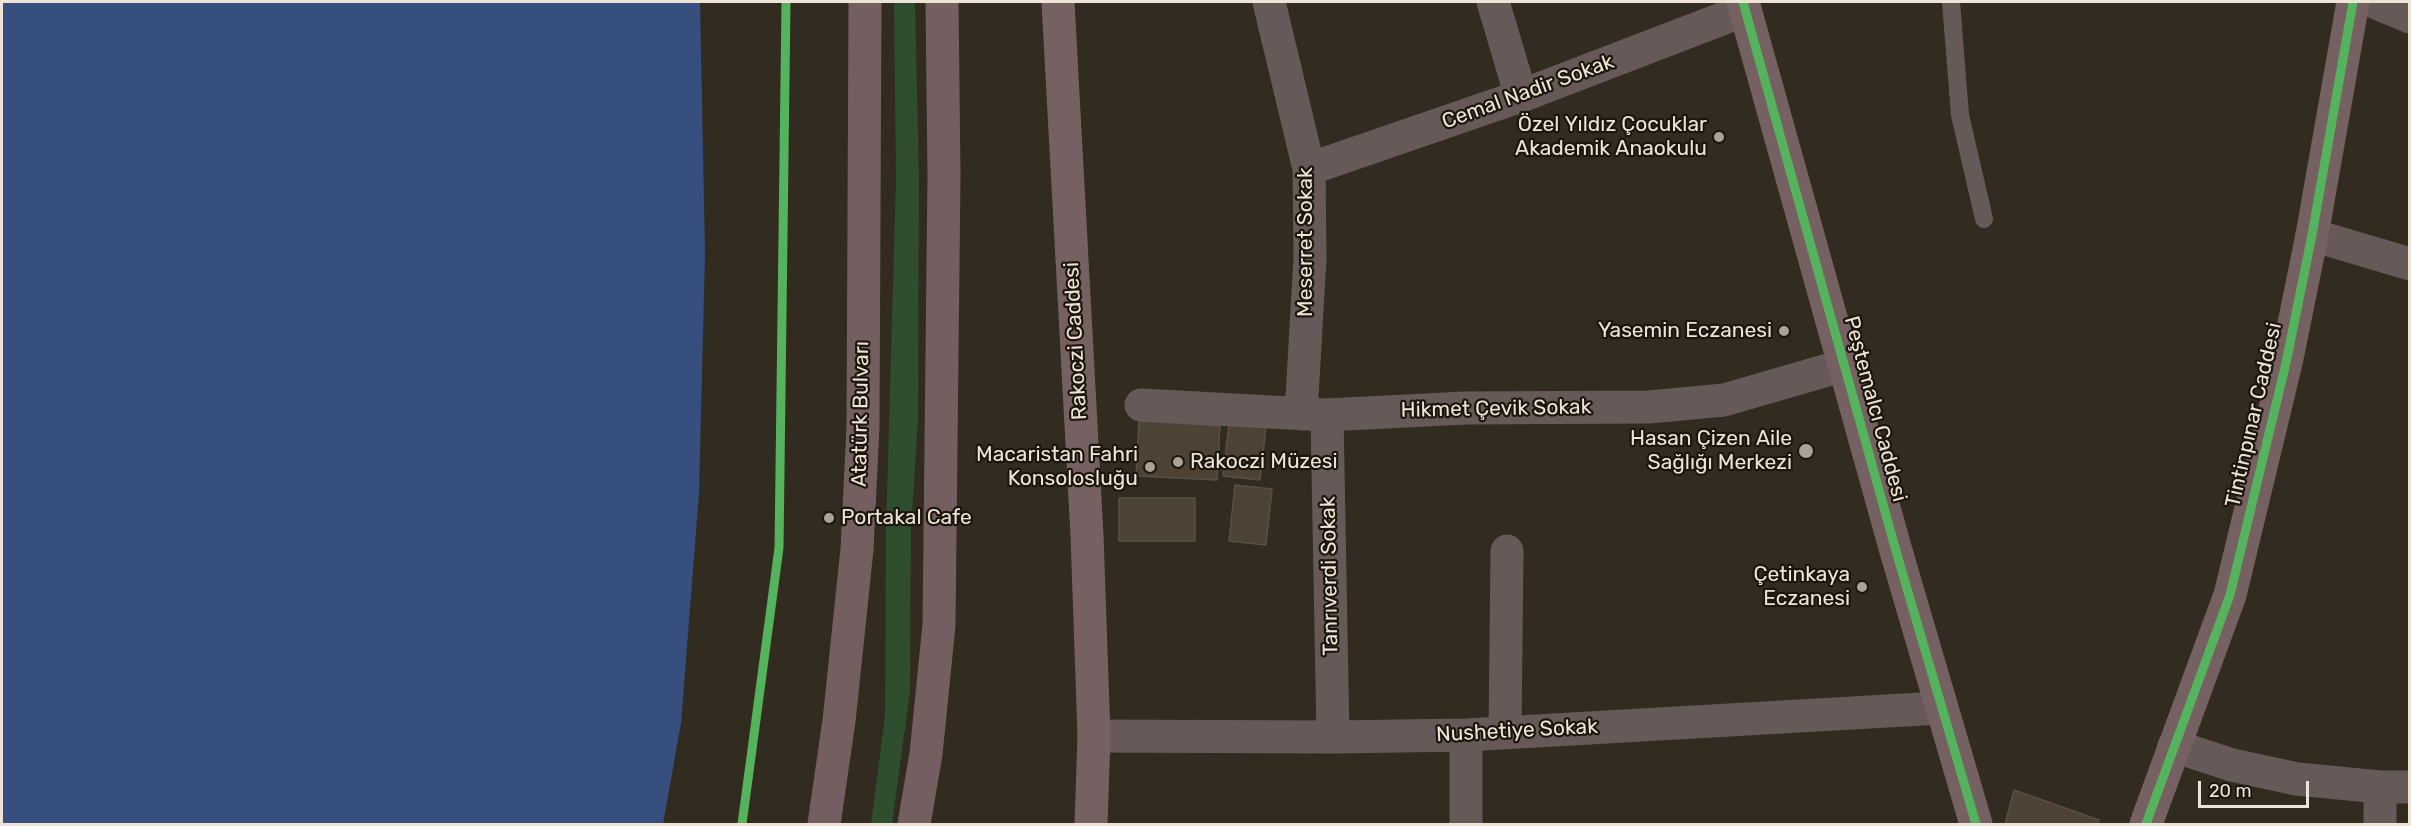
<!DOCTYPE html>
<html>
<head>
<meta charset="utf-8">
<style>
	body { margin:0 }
	#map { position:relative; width:2411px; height:826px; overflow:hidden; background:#322b1f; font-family:Rubik,sans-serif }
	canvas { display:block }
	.frame { position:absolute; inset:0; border:3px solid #ede4d7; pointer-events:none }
	.scale { position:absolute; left:2198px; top:781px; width:111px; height:27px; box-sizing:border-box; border:3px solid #ede4d7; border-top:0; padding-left:8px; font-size:18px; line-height:21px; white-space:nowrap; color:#ede4d7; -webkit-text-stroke:4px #1c160d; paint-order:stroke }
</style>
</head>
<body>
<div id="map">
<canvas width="2411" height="826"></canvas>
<div class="frame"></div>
<div class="scale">20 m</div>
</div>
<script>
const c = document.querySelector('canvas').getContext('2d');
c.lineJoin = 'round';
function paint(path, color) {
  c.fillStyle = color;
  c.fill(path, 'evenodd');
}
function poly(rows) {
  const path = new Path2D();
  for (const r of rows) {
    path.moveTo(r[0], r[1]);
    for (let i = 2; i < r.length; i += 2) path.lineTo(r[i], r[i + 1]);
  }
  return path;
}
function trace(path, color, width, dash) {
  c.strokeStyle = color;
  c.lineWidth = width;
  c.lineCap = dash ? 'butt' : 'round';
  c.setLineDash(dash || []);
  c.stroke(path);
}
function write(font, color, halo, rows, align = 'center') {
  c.font = font + ' Rubik,sans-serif';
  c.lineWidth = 4.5;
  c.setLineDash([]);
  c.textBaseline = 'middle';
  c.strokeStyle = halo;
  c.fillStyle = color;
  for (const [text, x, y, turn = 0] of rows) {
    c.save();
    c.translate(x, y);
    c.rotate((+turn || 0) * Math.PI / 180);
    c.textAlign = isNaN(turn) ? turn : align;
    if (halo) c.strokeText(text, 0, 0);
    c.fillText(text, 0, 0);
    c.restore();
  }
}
paint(poly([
	[894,2,915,2,919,180,918,419,911,530,910,691,892,824,871,824,885,716,886,530,896,179]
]), '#2f4e2e');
paint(poly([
	[2,2,700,2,705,253,699,493,681,723,663,824,2,824]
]), '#374f7e');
const building = poly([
	[1139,421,1220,426,1217,480,1136,476,1139,421],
	[1229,423,1266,427,1260,480,1223,476,1229,423],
	[1235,485,1272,489,1266,545,1229,541,1235,485],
	[1119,498,1195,498,1195,541,1119,541,1119,498],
	[2014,790,2099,820,2098,824,2005,824,2014,790]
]);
paint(building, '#4e4234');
trace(building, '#585047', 1.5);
trace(poly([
	[1951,2,1960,115,1984,219]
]), '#685959', 18);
trace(poly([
	[1269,2,1309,169,1310,258,1301,414],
	[1493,2,1521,96],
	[2374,2,2410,17],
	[1309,169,1521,96,1745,10],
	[2312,235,2410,264],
	[1141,405,1327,415,1465,408,1649,407,1724,400,1845,365],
	[1327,415,1333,737],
	[1505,731,1507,551],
	[1466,735,1466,824],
	[1094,736,1333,737,1466,735,1940,708],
	[2174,746,2232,765,2297,779,2380,787,2410,787],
	[2380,824,2380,787]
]), '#685959', 33);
trace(poly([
	[1058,2,1087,535,1094,736,1091,824],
	[1743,2,1896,551,1976,824],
	[2146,824,2230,595,2286,363,2312,235,2353,2]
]), '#756162', 33);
trace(poly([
	[824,824,839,721,857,549,863,427,865,2],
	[914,824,926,754,939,625,944,175,942,2]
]), '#735f5f', 33);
trace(poly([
	[1743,2,1896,551,1976,824],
	[742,824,779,548,786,2],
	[2146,824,2230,595,2286,363,2312,235,2353,2]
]), '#56b35d', 9);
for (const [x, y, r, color] of [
	[1719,137,6,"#aca397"],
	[1784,331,6,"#aca397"],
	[1806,451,8,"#aca397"],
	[1178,462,6,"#aca397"],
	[1150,467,6,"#aca397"],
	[829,518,6,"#aca397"],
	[1862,587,6,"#aca397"]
]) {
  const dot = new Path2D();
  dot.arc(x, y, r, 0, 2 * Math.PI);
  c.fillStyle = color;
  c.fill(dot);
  trace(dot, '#1c160d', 2);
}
write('21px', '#ede4d7', '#1c160d', [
	["Cemal Nadir Sokak",1528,92,-20],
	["Meserret Sokak",1306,242,-90],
	["Rakoczi Caddesi",1076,341,-93],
	["Hikmet Çevik Sokak",1496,409,-1],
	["Peştemalcı Caddesi",1875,409,75],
	["Atatürk Bulvarı",861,414,-89],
	["Tintinpınar Caddesi",2254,415,-77],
	["Tanrıverdi Sokak",1330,576,-91],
	["Nushetiye Sokak",1517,731,-3]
]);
write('21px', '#ede4d7', '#1c160d', [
	["Özel Yıldız Çocuklar",1707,125],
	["Akademik Anaokulu",1707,149],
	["Yasemin Eczanesi",1772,331],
	["Hasan Çizen Aile",1792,439],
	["Sağlığı Merkezi",1792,463],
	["Macaristan Fahri",1138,455],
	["Konsolosluğu",1138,479],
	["Rakoczi Müzesi",1190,462,"left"],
	["Portakal Cafe",841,518,"left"],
	["Çetinkaya",1850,575],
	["Eczanesi",1850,599]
], 'right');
</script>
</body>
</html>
